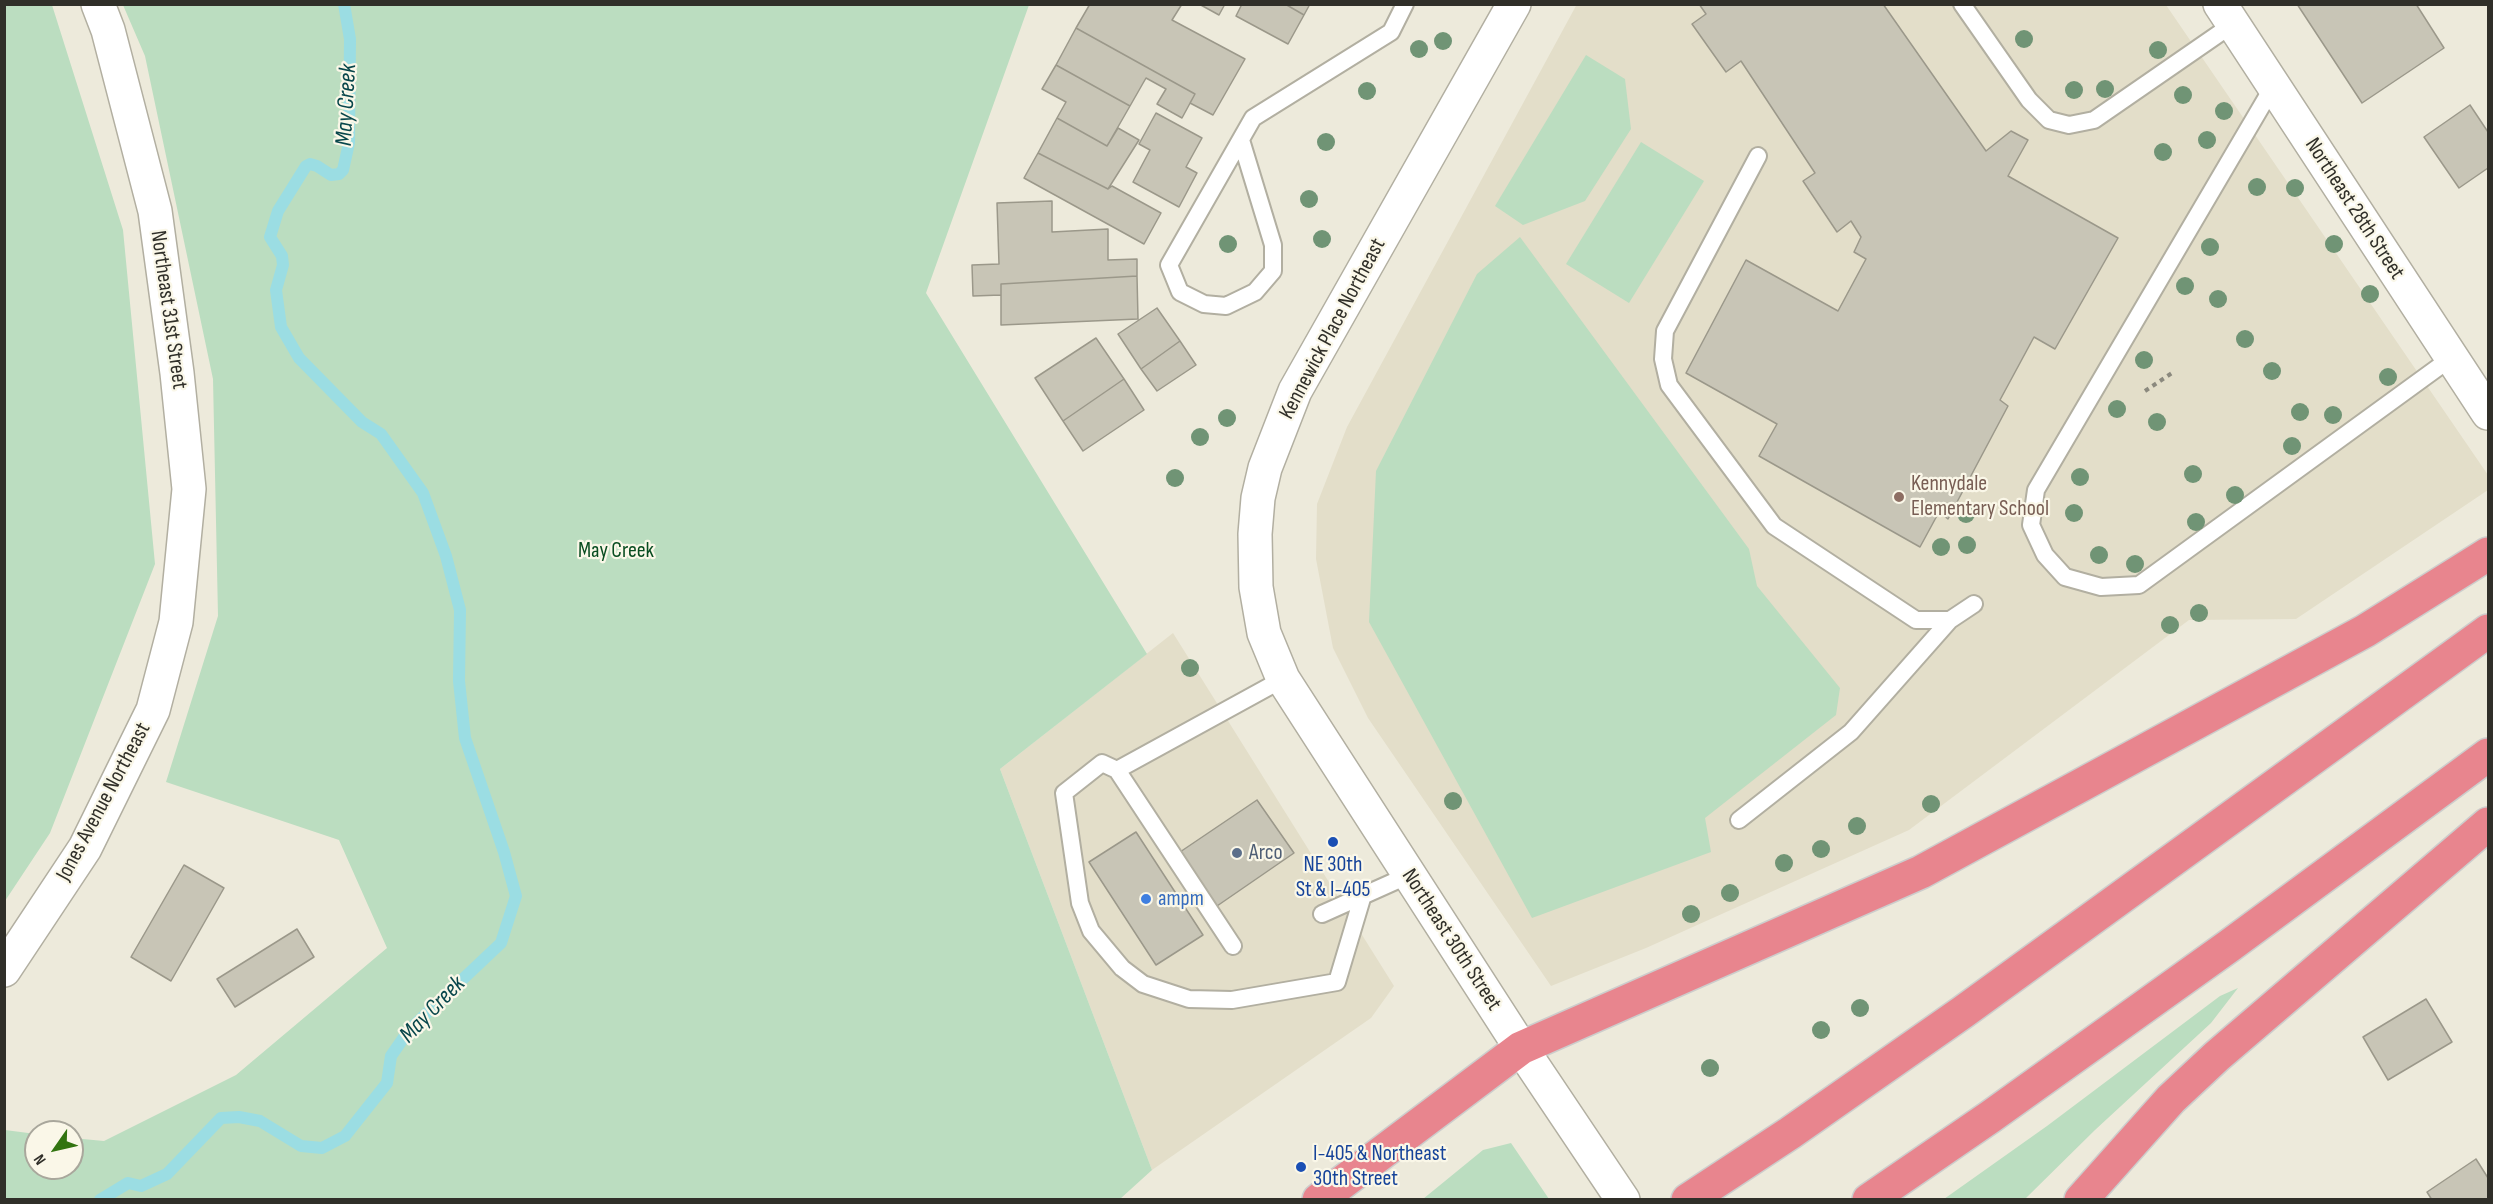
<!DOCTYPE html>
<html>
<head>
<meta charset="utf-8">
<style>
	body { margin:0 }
	#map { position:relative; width:2493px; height:1204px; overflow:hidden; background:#edeadb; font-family:"Sofia Sans Condensed",sans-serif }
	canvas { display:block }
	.frame { position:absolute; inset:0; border:6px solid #302f29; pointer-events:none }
	.north { position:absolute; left:24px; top:1120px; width:60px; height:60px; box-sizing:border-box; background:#faf7e8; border:2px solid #a9a79c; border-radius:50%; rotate:236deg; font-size:16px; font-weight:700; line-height:24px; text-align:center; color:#302f29 }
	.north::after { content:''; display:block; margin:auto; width:21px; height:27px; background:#327410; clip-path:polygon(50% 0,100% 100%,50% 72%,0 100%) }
</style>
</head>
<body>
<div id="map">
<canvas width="2493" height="1204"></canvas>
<div class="frame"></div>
<div class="north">N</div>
</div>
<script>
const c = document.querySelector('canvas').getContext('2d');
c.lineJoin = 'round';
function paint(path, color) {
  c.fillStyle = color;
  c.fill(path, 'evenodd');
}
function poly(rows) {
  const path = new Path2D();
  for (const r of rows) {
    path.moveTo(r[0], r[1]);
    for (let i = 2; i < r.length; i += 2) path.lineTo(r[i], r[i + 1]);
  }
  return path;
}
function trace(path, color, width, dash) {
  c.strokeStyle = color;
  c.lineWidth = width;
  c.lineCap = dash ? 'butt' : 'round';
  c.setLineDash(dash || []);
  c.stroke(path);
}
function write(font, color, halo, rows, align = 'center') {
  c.font = font + ' "Sofia Sans Condensed",sans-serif';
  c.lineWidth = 4.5;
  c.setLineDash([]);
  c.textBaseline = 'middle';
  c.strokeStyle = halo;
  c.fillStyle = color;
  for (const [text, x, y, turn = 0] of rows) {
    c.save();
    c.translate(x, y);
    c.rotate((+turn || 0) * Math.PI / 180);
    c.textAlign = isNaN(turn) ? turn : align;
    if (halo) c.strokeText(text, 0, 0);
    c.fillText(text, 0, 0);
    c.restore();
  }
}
paint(poly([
	[1577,4,2166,5,2488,475,2488,490,2296,619,2189,620,1909,830,1646,948,1551,986,1368,718,1333,648,1316,559,1317,504,1347,427],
	[1173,633,1394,986,1371,1018,1152,1170,1000,769]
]), '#e3dec9');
paint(poly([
	[5,4,52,5,123,230,155,564,50,833,5,901],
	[123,5,1029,5,926,293,1147,654,1000,769,1152,1170,1120,1199,5,1199,5,1130,36,1134,36,1168,72,1168,72,1138,104,1141,236,1075,387,948,339,840,166,782,218,616,213,379,145,56],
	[1586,55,1625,79,1631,129,1585,201,1523,225,1495,206],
	[1641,142,1704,181,1629,303,1566,264],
	[1520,237,1749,549,1757,586,1840,688,1836,715,1705,818,1711,852,1532,918,1369,622,1376,471,1477,274],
	[2238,988,2211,1023,2095,1130,2025,1199,1944,1199,2047,1126,2220,996],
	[1511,1143,1549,1199,1423,1199,1483,1150]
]), '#bbddc0');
trace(poly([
	[100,1200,128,1183,141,1186,167,1174,221,1118,239,1117,260,1121,301,1146,322,1148,345,1136,387,1083,391,1056,409,1030,501,943,516,896,504,852,465,738,459,681,460,610,446,556,423,493,381,434,362,422,299,358,281,327,276,290,283,265,282,256,270,237,278,211,306,166,310,164,317,166,331,175,339,174,343,170,349,143,350,39,344,4]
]), '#9bdde3', 12);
const building = poly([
	[1090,4,1182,4,1172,20,1245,59,1213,115,1190,103,1195,94,1076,28,1090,4],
	[1199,4,1225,4,1219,15,1199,4],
	[1242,4,1285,4,1304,15,1288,44,1236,16,1242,4],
	[1285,4,1310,4,1304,15,1285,4],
	[1699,4,1883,4,1986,151,2011,131,2028,140,2008,176,2118,238,2055,349,2034,337,2000,400,2008,406,1948,519,1939,512,1920,547,1759,456,1777,424,1686,373,1746,260,1838,311,1866,259,1854,252,1861,237,1851,221,1837,232,1803,181,1815,173,1741,61,1726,72,1692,24,1706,14,1699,4],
	[2297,4,2416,4,2444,48,2362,103,2297,4],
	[1076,28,1195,94,1182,118,1157,104,1166,89,1146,78,1130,106,1056,65,1076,28],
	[1056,65,1130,106,1107,146,1057,118,1066,102,1042,89,1056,65],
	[2470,105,2488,132,2488,168,2459,188,2424,137,2470,105],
	[1156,113,1202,138,1186,167,1197,173,1179,207,1133,182,1150,150,1139,144,1156,113],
	[1057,118,1107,146,1118,128,1139,140,1108,189,1038,153,1057,118],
	[1038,153,1108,189,1112,186,1161,213,1144,244,1024,178,1038,153],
	[1052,201,1052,232,1108,229,1108,260,1137,259,1137,276,1001,284,1001,295,973,296,972,265,999,264,997,203,1052,201],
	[1137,276,1138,319,1001,325,1001,284,1137,276],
	[1157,308,1180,341,1141,369,1118,334,1157,308],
	[1096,338,1124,379,1063,421,1035,378,1096,338],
	[1180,341,1196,365,1157,391,1141,369,1180,341],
	[1124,379,1144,410,1083,451,1063,421,1124,379],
	[1257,800,1294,853,1217,906,1180,852,1257,800],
	[1136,832,1203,935,1156,965,1089,862,1136,832],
	[184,865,224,888,171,981,131,957,184,865],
	[297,929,314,957,235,1007,217,979,297,929],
	[2426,999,2452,1042,2388,1080,2363,1037,2426,999],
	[2476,1159,2488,1178,2488,1200,2432,1200,2427,1192,2476,1159]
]);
paint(building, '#c8c5b6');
trace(building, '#9b988a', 1.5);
const service = poly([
	[1962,4,2029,100,2049,120,2069,125,2094,120,2233,24],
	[2274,85,2036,490,2031,525,2045,555,2065,577,2101,587,2139,585,2451,358],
	[1241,140,1273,245,1273,271,1255,292,1226,306,1204,304,1180,292,1169,265,1253,118,1391,32,1405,4],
	[1758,156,1665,331,1663,359,1669,385,1774,526,1916,620,1950,620,1974,604],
	[1117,770,1102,763,1064,793,1080,903,1091,931,1122,968,1143,984,1189,999,1232,1000,1337,982,1363,895],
	[1739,820,1851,732,1950,620],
	[1322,914,1409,875],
	[1233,946,1117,770,1283,679]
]);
const minor = poly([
	[2220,4,2488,413],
	[4,970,85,848,153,710,176,622,189,489,177,373,155,211,108,30,98,4]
]);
const tertiary = poly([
	[1514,4,1295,391,1265,468,1258,498,1255,534,1256,587,1264,633,1283,679,1521,1048,1623,1200]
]);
const motorway = poly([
	[1319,1200,1521,1048,1921,872,2365,631,2488,554],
	[1688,1200,1790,1133,1963,1012,2488,631],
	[1869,1200,1990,1117,2229,946,2488,755],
	[2081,1200,2171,1099,2217,1056,2488,824]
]);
trace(service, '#b2afa1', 20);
trace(minor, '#b2afa1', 36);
trace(tertiary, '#b2afa1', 36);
trace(motorway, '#cdcdcc', 36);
trace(poly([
	[2145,391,2172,373]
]), '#8b897e', 4, [4.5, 4.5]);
trace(service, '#fff', 16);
trace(minor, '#fff', 33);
trace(tertiary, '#fff', 33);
trace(motorway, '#e8858e', 33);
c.fillStyle = '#709475';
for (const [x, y] of [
	[2024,39],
	[1443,41],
	[1419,49],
	[2158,50],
	[2105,89],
	[2074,90],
	[1367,91],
	[2183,95],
	[2224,111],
	[2207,140],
	[1326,142],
	[2163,152],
	[2257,187],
	[2295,188],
	[1309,199],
	[1322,239],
	[1228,244],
	[2334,244],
	[2210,247],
	[2185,286],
	[2370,294],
	[2218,299],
	[2245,339],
	[2144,360],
	[2272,371],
	[2388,377],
	[2117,409],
	[2300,412],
	[2333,415],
	[1227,418],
	[2157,422],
	[1200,437],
	[2292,446],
	[2193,474],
	[2080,477],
	[1175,478],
	[2235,495],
	[2074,513],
	[1966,514],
	[2196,522],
	[1967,545],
	[1941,547],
	[2099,555],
	[2135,564],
	[2199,613],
	[2170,625],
	[1190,668],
	[1453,801],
	[1931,804],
	[1857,826],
	[1821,849],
	[1784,863],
	[1730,893],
	[1691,914],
	[1860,1008],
	[1821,1030],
	[1710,1068]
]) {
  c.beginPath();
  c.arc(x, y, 9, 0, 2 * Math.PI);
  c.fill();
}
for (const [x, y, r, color] of [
	[1899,497,6,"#8d6e63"],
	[1333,842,6,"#1a4fb4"],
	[1237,853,6,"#5c6f8a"],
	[1146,899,6,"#3f7fe0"],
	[1301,1167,6,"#1a4fb4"]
]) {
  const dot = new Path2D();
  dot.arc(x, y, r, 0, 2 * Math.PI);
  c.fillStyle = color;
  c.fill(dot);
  trace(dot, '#faf7e8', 2);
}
write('22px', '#302f29', '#faf7e8', [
	["Northeast 28th Street",2354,209,57],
	["Northeast 31st Street",168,310,82],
	["Kennewick Place Northeast",1333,329,-62],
	["Jones Avenue Northeast",104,802,-62],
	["Northeast 30th Street",1451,940,57]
]);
write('22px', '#785e54', '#faf7e8', [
	["Kennydale",1911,484],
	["Elementary School",1911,509]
], 'left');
write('22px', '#094d21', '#faf7e8', [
	["May Creek",616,551]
]);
write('22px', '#4e5e75', '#faf7e8', [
	["Arco",1249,853]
], 'left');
write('22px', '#164399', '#faf7e8', [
	["NE 30th",1333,865],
	["St & I-405",1333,890],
	["I-405 & Northeast",1313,1154,"left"],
	["30th Street",1313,1179,"left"]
]);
write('22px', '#366cbe', '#faf7e8', [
	["ampm",1158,899]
], 'left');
write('italic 24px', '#08464b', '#faf7e8', [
	["May Creek",347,105,-87],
	["May Creek",433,1010,-46]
]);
</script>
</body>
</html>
